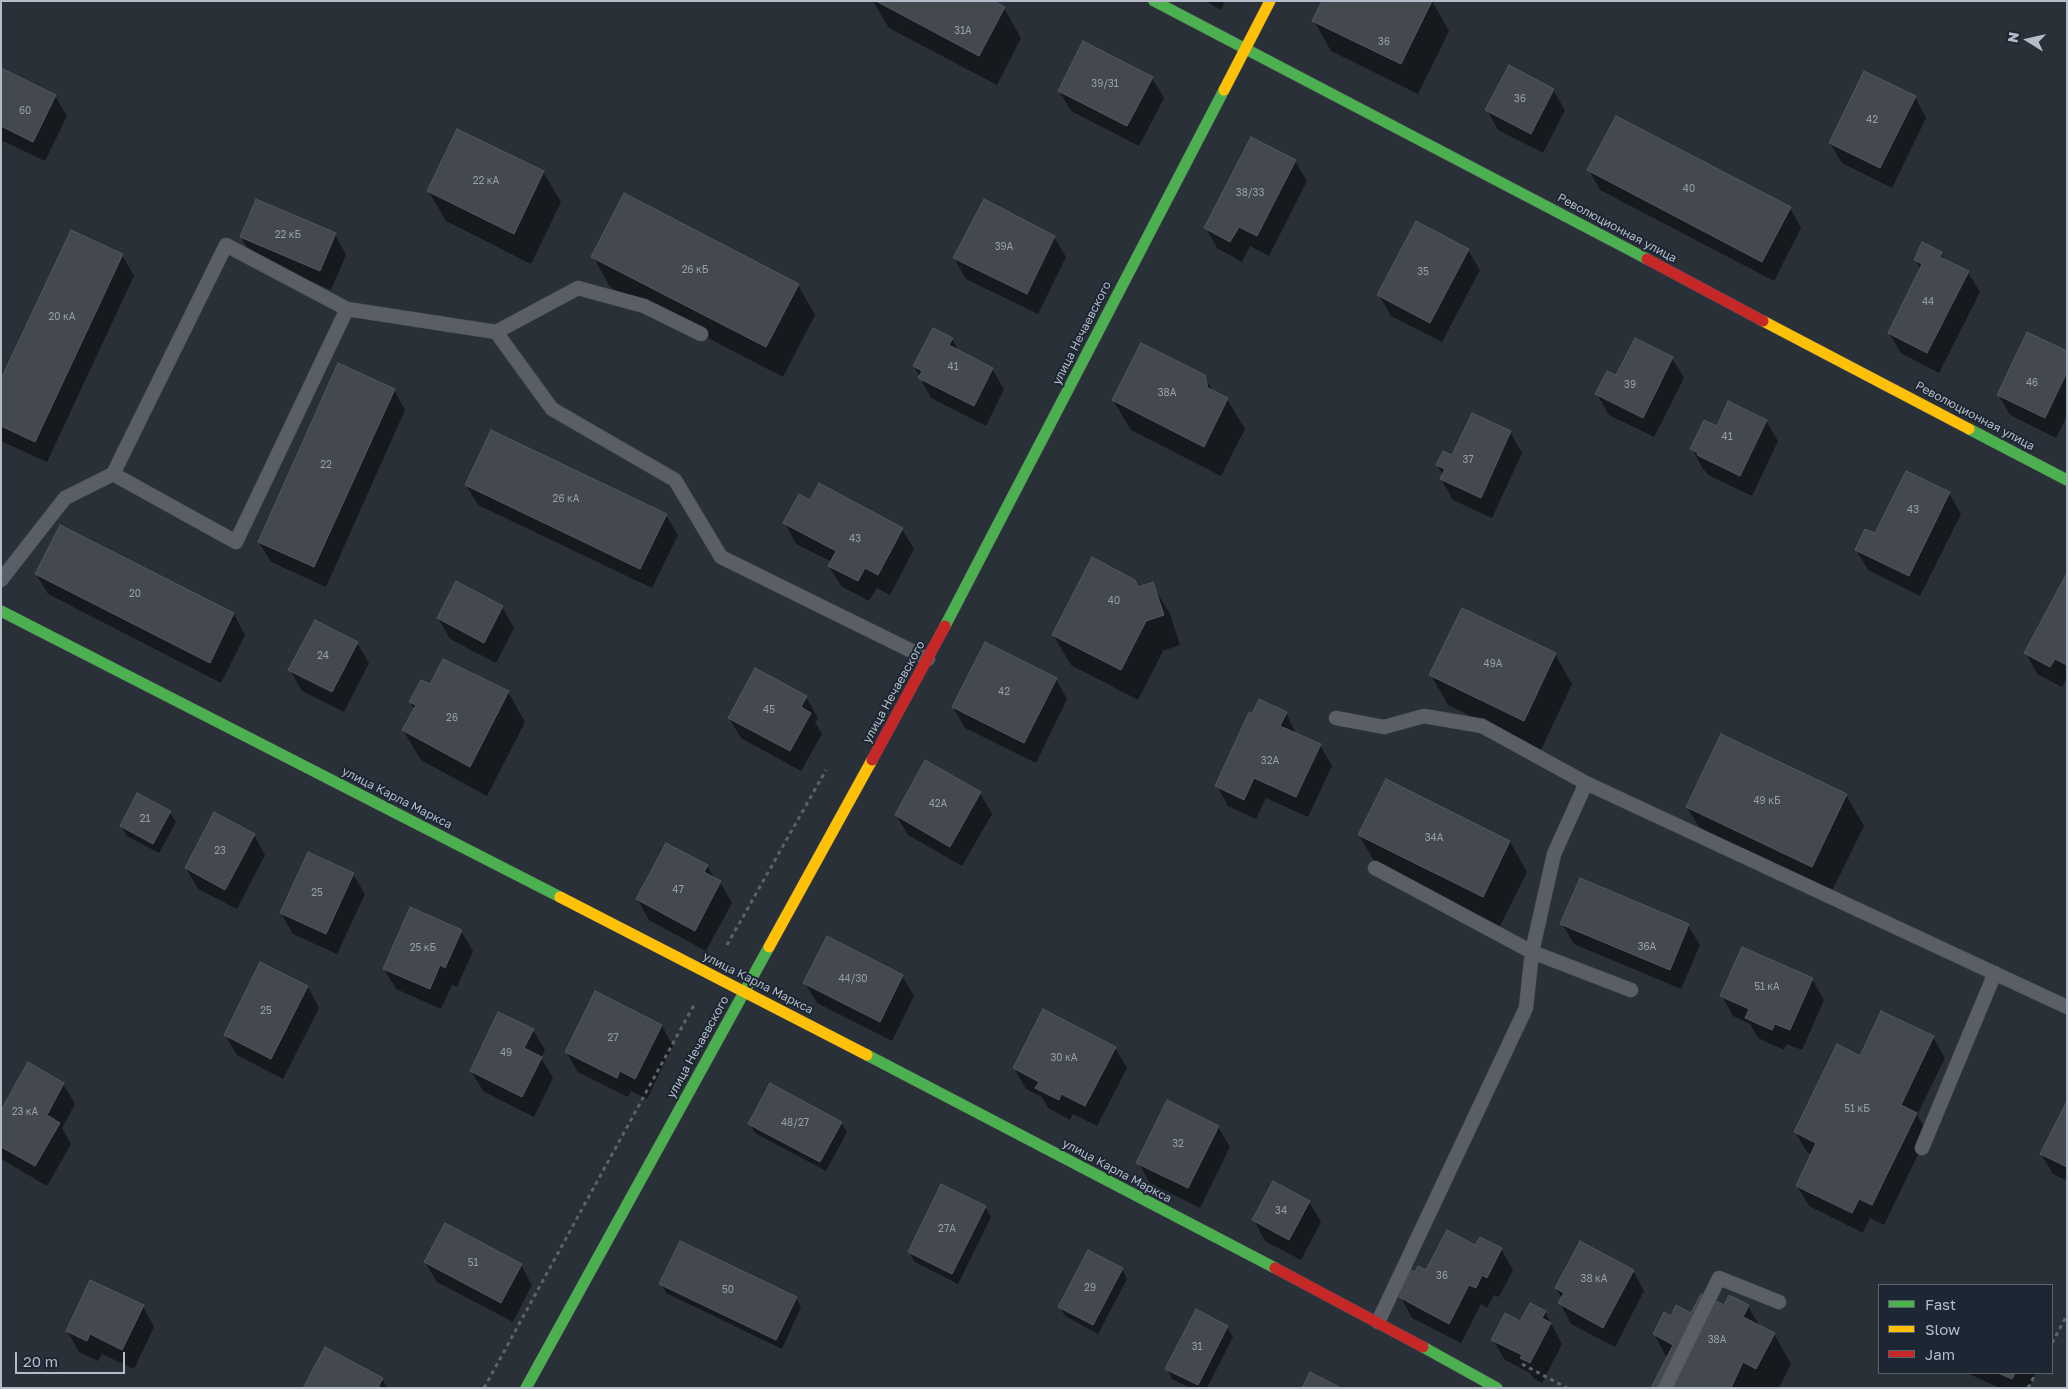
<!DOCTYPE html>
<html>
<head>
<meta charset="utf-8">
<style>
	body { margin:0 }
	#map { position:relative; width:2068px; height:1389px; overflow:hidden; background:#2a3038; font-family:"Golos Text",sans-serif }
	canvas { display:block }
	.frame { position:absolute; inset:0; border:2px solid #b4bcc9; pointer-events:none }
	.legend { position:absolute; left:1878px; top:1284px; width:175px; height:90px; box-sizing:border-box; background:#1d2633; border:1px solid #59626f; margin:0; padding:6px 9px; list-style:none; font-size:15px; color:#b4bcc9 }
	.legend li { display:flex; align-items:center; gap:10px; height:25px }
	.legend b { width:25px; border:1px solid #59626f }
	.north { position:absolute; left:2003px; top:15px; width:50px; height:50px; -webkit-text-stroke:4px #1d2633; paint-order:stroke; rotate:280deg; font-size:14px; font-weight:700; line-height:20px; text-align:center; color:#b4bcc9 }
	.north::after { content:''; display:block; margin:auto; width:18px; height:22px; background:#b4bcc9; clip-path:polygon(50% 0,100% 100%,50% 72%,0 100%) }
	.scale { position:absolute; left:15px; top:1352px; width:110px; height:22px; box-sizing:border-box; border:2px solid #b4bcc9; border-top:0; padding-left:6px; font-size:15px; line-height:18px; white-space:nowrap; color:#b4bcc9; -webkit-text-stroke:4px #1d2633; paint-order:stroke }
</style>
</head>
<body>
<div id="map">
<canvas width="2068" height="1389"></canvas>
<div class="frame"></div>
<ul class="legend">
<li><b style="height:6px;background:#4caf50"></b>Fast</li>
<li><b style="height:6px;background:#ffc107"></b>Slow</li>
<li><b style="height:6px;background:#c62828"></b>Jam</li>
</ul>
<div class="north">N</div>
<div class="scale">20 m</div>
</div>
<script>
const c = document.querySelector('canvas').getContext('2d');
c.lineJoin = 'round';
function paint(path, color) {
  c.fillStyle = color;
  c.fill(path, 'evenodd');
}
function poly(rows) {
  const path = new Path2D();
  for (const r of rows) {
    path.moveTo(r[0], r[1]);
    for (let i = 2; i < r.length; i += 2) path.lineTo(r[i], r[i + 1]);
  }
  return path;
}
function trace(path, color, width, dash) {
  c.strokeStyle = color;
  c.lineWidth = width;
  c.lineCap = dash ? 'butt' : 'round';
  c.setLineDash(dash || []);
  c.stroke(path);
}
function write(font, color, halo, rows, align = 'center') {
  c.font = font + ' "Golos Text",sans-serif';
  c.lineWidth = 4;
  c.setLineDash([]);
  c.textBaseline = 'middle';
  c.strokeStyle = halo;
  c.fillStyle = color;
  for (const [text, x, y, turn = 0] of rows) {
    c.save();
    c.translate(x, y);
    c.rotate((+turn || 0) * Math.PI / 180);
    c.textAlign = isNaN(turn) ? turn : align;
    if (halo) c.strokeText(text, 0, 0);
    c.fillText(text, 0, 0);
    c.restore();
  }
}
paint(poly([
	[873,1,991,1,1004,8,1021,38,997,85,889,28],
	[1205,1,1225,1,1221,10],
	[1432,1,1449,31,1418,94,1331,51,1314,21],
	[1,70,55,96,67,116,45,161,1,140],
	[1152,78,1164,98,1139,146,1071,111,1059,91],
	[1553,90,1565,110,1543,153,1498,130,1487,110],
	[1915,97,1926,118,1892,188,1842,163,1830,143],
	[1295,161,1307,181,1269,256,1250,246,1242,262,1217,248,1206,228],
	[1589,170,1790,208,1801,228,1774,281,1600,190],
	[543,172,561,202,531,264,446,221,428,191],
	[335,234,346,255,331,290,253,257,241,237],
	[1054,237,1066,257,1038,314,966,279,954,258],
	[1468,250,1480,270,1442,342,1391,316,1379,295],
	[1941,253,1945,261,1968,272,1980,292,1939,373,1901,353,1889,333,1921,270,1915,260],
	[122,255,134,276,47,462,1,441,1,382],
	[593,256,798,285,815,315,783,377,610,287],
	[952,339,959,352,992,369,1004,389,986,426,931,398,914,366],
	[2067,353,2067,416,2056,438,2010,415,1998,394],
	[1672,358,1684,378,1654,437,1609,415,1597,394,1617,377],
	[1204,376,1213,391,1227,399,1245,429,1221,476,1131,430,1113,400],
	[394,390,405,410,326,587,271,562,259,542],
	[1766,421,1778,441,1752,496,1710,476,1703,469,1692,449,1717,427],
	[1510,432,1522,453,1492,518,1453,500,1441,479,1443,475,1437,465],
	[466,485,666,515,678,535,652,588,478,505],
	[1949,493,1961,514,1920,596,1868,570,1856,550,1875,535],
	[810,502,902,529,914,549,890,595,877,588,869,601,841,586,829,566,832,562,796,544,785,523],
	[61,526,234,614,245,635,221,683,48,594,36,574],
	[2067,575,2067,678,2062,687,2037,674,2026,653],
	[1152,584,1170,614,1180,645,1163,651,1138,700,1071,665,1053,635,1139,588],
	[502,607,514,628,496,663,450,639,438,618],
	[357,643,369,663,344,712,302,691,290,670],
	[1555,654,1572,684,1541,750,1448,705,1431,675],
	[1056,679,1067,699,1036,763,965,728,953,707],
	[431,686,508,692,525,722,487,796,421,760,403,730,415,710,410,702],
	[806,697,818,718,815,722,822,734,801,771,741,738,729,718],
	[1286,713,1297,735,1320,745,1332,766,1308,817,1266,798,1256,819,1228,806,1217,786,1252,715],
	[1722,735,1846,795,1864,826,1829,897,1705,837,1687,807],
	[926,762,980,793,992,814,962,866,908,835,896,815],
	[170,812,176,822,159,853,127,836,121,826],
	[254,835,265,855,237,909,198,889,186,868],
	[1359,835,1510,842,1527,872,1500,926,1377,866],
	[707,866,715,879,720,882,732,903,706,951,649,920,637,899],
	[353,874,365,894,337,954,293,934,281,913],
	[1562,924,1688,925,1700,945,1681,989,1574,944],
	[461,931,473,951,457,987,452,985,441,1009,396,989,384,969],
	[261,964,308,987,319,1008,283,1079,237,1055,225,1035],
	[902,976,914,996,892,1041,817,1003,805,983],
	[1812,979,1824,1000,1802,1050,1787,1044,1784,1050,1758,1038,1750,1024,1733,1016,1722,996],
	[595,993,662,1026,673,1046,647,1099,631,1091,628,1097,578,1072,566,1052],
	[1882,1012,1933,1037,1945,1058,1917,1115,1928,1134,1884,1225,1870,1218,1863,1233,1809,1206,1797,1186,1812,1155,1807,1152,1795,1132,1860,1057],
	[533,1030,545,1050,541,1058,553,1078,534,1117,483,1091,471,1071],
	[1115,1048,1127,1068,1097,1126,1073,1114,1070,1120,1048,1108,1042,1097,1026,1089,1014,1068],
	[63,1084,75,1104,62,1128,71,1144,47,1186,1,1159,1,1112],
	[2067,1104,2067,1181,2053,1174,2041,1154],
	[841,1123,847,1132,826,1171,755,1133,750,1124],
	[1218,1127,1230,1147,1200,1208,1150,1183,1138,1162],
	[1309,1202,1321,1222,1301,1260,1265,1241,1254,1220],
	[985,1207,991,1217,958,1284,915,1262,909,1252],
	[1476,1247,1501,1249,1513,1270,1499,1297,1494,1295,1487,1308,1481,1304,1461,1343,1412,1318,1397,1290,1415,1273,1427,1272],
	[425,1262,521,1265,532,1285,513,1322,437,1282],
	[1122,1269,1127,1279,1098,1334,1065,1316,1060,1307],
	[1633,1271,1644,1291,1615,1347,1571,1324,1560,1303,1562,1298,1556,1288],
	[661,1283,796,1298,801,1307,782,1349,666,1293],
	[143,1306,154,1327,134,1369,102,1354,98,1361,79,1352,67,1331],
	[1748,1306,1760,1327,1774,1334,1791,1364,1779,1388,1652,1388,1667,1358,1654,1334,1672,1318,1724,1307],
	[1545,1312,1562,1344,1542,1383,1534,1379,1530,1373,1505,1360,1493,1340,1521,1322],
	[1227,1327,1233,1337,1207,1388,1190,1388,1172,1379,1167,1369],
	[1967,1373,2036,1373,2029,1388,2000,1388],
	[382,1379,387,1388,305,1388]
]), '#0007');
const building = poly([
	[876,1,993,1,1005,7,979,56,876,1],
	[1322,1,1432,1,1401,64,1312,21,1322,1],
	[1083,41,1153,77,1127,126,1058,91,1083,41],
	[1509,65,1554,89,1531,134,1485,110,1509,65],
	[1,68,56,95,33,142,1,126,1,68],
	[1864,71,1916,96,1880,168,1829,143,1864,71],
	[1616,116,1791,207,1762,262,1587,170,1616,116],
	[457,129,544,171,514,234,427,191,457,129],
	[1251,137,1296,160,1257,236,1239,227,1230,242,1204,228,1251,137],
	[624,193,799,284,766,347,591,257,624,193],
	[256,199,336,233,320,271,240,237,256,199],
	[984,199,1055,236,1027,294,953,258,984,199],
	[1416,221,1469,249,1430,323,1377,295,1416,221],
	[71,230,123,254,35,442,1,426,1,379,71,230],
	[1922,242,1942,252,1940,257,1969,271,1927,353,1888,333,1922,264,1914,260,1922,242],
	[933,328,953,338,949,345,993,368,974,406,918,378,922,371,913,366,933,328],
	[2027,332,2067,351,2067,372,2045,418,1997,395,2027,332],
	[1635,338,1673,357,1643,418,1595,394,1607,371,1616,375,1635,338],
	[1141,343,1205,375,1208,388,1228,398,1204,447,1112,400,1141,343],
	[338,363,395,389,314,567,258,542,338,363],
	[1728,401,1767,420,1740,476,1697,455,1698,453,1690,449,1704,420,1717,426,1728,401],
	[1472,413,1511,431,1481,498,1440,479,1445,469,1436,465,1443,451,1452,455,1472,413],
	[491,430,667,514,640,569,465,485,491,430],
	[1906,471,1950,492,1909,576,1855,550,1865,529,1875,533,1906,471],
	[819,483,903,528,878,575,865,568,858,581,828,566,836,551,783,523,799,494,810,500,819,483],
	[60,525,234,613,210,663,35,574,60,525],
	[1092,557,1135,580,1138,587,1153,582,1164,615,1146,621,1121,670,1052,635,1092,557],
	[2067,573,2067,665,2055,659,2050,667,2024,653,2067,573],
	[456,581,503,606,484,643,437,618,456,581],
	[1462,608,1556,653,1524,721,1429,675,1462,608],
	[315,620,358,642,332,692,288,670,315,620],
	[985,642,1057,678,1024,743,952,707,985,642],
	[443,659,509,691,470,767,402,730,416,705,409,702,421,680,430,684,443,659],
	[755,668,807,696,801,707,811,713,790,751,728,718,755,668],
	[1259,699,1287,712,1280,726,1321,744,1296,797,1254,778,1244,800,1215,786,1249,712,1252,714,1259,699],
	[1721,734,1847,794,1812,867,1686,807,1721,734],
	[925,760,981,792,950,847,895,815,925,760],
	[1386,779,1510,841,1483,897,1358,835,1386,779],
	[137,793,171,811,153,844,120,826,137,793],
	[214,812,255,834,225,890,185,868,214,812],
	[666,843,708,865,704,872,721,881,695,931,636,899,666,843],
	[308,852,354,873,326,934,280,913,308,852],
	[1580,878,1689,924,1670,970,1560,924,1580,878],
	[410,907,462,930,445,968,440,965,430,989,383,969,410,907],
	[827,936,903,975,880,1022,803,983,827,936],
	[1742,947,1813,978,1790,1030,1775,1024,1772,1030,1745,1018,1749,1009,1720,996,1742,947],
	[260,962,308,986,271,1059,224,1035,260,962],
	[595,991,662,1025,635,1079,620,1071,617,1078,565,1052,595,991],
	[1043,1009,1116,1047,1085,1106,1061,1094,1059,1100,1035,1088,1039,1082,1013,1068,1043,1009],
	[1881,1011,1934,1036,1901,1105,1917,1113,1872,1205,1859,1199,1852,1213,1796,1186,1816,1143,1794,1132,1837,1044,1860,1056,1881,1011],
	[498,1012,534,1029,524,1048,542,1057,522,1097,470,1071,498,1012],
	[28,1062,64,1083,47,1115,60,1123,35,1166,1,1147,1,1110,28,1062],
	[770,1083,842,1122,820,1162,748,1124,770,1083],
	[1167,1100,1219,1126,1188,1188,1136,1163,1167,1100],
	[2067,1101,2067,1167,2040,1154,2067,1101],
	[1273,1181,1310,1201,1289,1240,1252,1220,1273,1181],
	[941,1184,986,1206,952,1274,908,1252,941,1184],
	[445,1223,522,1264,501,1303,424,1262,445,1223],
	[1447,1230,1475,1245,1480,1237,1502,1248,1487,1278,1482,1275,1476,1288,1469,1285,1449,1324,1399,1297,1401,1293,1395,1290,1407,1268,1415,1272,1418,1266,1426,1270,1447,1230],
	[680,1241,797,1297,776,1340,659,1284,680,1241],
	[1580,1241,1634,1270,1603,1328,1558,1303,1564,1293,1555,1288,1580,1241],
	[1088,1250,1123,1268,1093,1325,1058,1307,1088,1250],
	[90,1280,144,1305,122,1350,90,1334,87,1341,66,1331,90,1280],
	[1701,1294,1724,1305,1729,1295,1749,1305,1743,1317,1775,1333,1756,1369,1743,1362,1731,1388,1651,1388,1673,1345,1653,1334,1664,1312,1671,1316,1676,1305,1691,1313,1701,1294],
	[1530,1303,1546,1311,1542,1318,1551,1323,1530,1363,1520,1358,1522,1355,1491,1340,1505,1313,1520,1321,1530,1303],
	[1196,1309,1228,1326,1198,1385,1165,1369,1196,1309],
	[325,1347,383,1378,378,1388,303,1388,325,1347],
	[1310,1372,1341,1388,1302,1388,1310,1372],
	[1998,1373,2015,1373,2012,1379,1998,1373]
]);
paint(building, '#444950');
trace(building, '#52575f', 1);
const lane = poly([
	[496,332,578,288,644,306,701,334],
	[113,474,236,542,347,309],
	[1,580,65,498,113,474,226,245,347,309,496,332,552,409,675,480,721,557,928,659],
	[1336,718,1384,727,1424,716,1482,726,1586,783,2067,1007],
	[1375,868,1532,952,1631,990],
	[1922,1148,1995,973],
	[1378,1322,1526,1008,1532,952,1554,854,1586,783],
	[1665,1388,1719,1278,1779,1302]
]);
const fast = poly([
	[1154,1,1647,259],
	[1969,429,2067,480],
	[1,611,560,897],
	[945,626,1224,90],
	[867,1055,1275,1268],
	[1423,1347,1497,1388],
	[526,1388,769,947]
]);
const slow = poly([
	[1224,90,1270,1],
	[1763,321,1969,429],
	[560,897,867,1055],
	[769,947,872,760]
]);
const jam = poly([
	[1647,259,1763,321],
	[872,760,945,626],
	[1275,1268,1423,1347]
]);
trace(lane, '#484c53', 15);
trace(fast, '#484c53', 12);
trace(slow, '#484c53', 12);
trace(jam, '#484c53', 12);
trace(poly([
	[727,945,826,770],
	[2052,1343,2067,1315],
	[1522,1364,1567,1388],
	[484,1388,695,1003],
	[2028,1388,2036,1373]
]), '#5d636a', 3, [4, 4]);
trace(lane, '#5a5e66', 14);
trace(fast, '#4caf50', 11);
trace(slow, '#ffc107', 11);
trace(jam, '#c62828', 11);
write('10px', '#989fab', null, [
	["31А",963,31],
	["36",1384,42],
	["39/31",1105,84],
	["36",1520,99],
	["60",25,111],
	["42",1872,120],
	["22 кА",486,181],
	["40",1689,189],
	["38/33",1250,193],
	["22 кБ",288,235],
	["39А",1004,247],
	["26 кБ",695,270],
	["35",1423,272],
	["44",1928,302],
	["20 кА",62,317],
	["41",953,367],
	["46",2032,383],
	["39",1630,385],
	["38А",1167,393],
	["41",1727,437],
	["37",1468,460],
	["22",326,465],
	["26 кА",566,499],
	["43",1913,510],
	["43",855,539],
	["20",135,594],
	["40",1114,601],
	["24",323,656],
	["49А",1493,664],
	["42",1004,692],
	["45",769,710],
	["26",452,718],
	["32А",1270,761],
	["49 кБ",1767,801],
	["42А",938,804],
	["21",145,819],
	["34А",1434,838],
	["23",220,851],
	["47",678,890],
	["25",317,893],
	["36А",1647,947],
	["25 кБ",423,948],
	["44/30",853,979],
	["51 кА",1767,987],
	["25",266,1011],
	["27",613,1038],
	["49",506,1053],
	["30 кА",1064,1058],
	["51 кБ",1857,1109],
	["23 кА",25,1112],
	["48/27",795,1123],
	["32",1178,1144],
	["34",1281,1211],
	["27А",947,1229],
	["51",473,1263],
	["36",1442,1276],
	["38 кА",1594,1279],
	["29",1090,1288],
	["50",728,1290],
	["38А",1717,1340],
	["31",1197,1347]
]);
write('12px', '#b4bcc9', '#1d2633', [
	["Революционная улица",1617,228,28],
	["улица Нечаевского",1082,333,-63],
	["Революционная улица",1975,416,28],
	["улица Нечаевского",894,692,-61],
	["улица Карла Маркса",397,798,27],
	["улица Карла Маркса",758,983,27],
	["улица Нечаевского",698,1047,-61],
	["улица Карла Маркса",1117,1171,28]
]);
</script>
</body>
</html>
